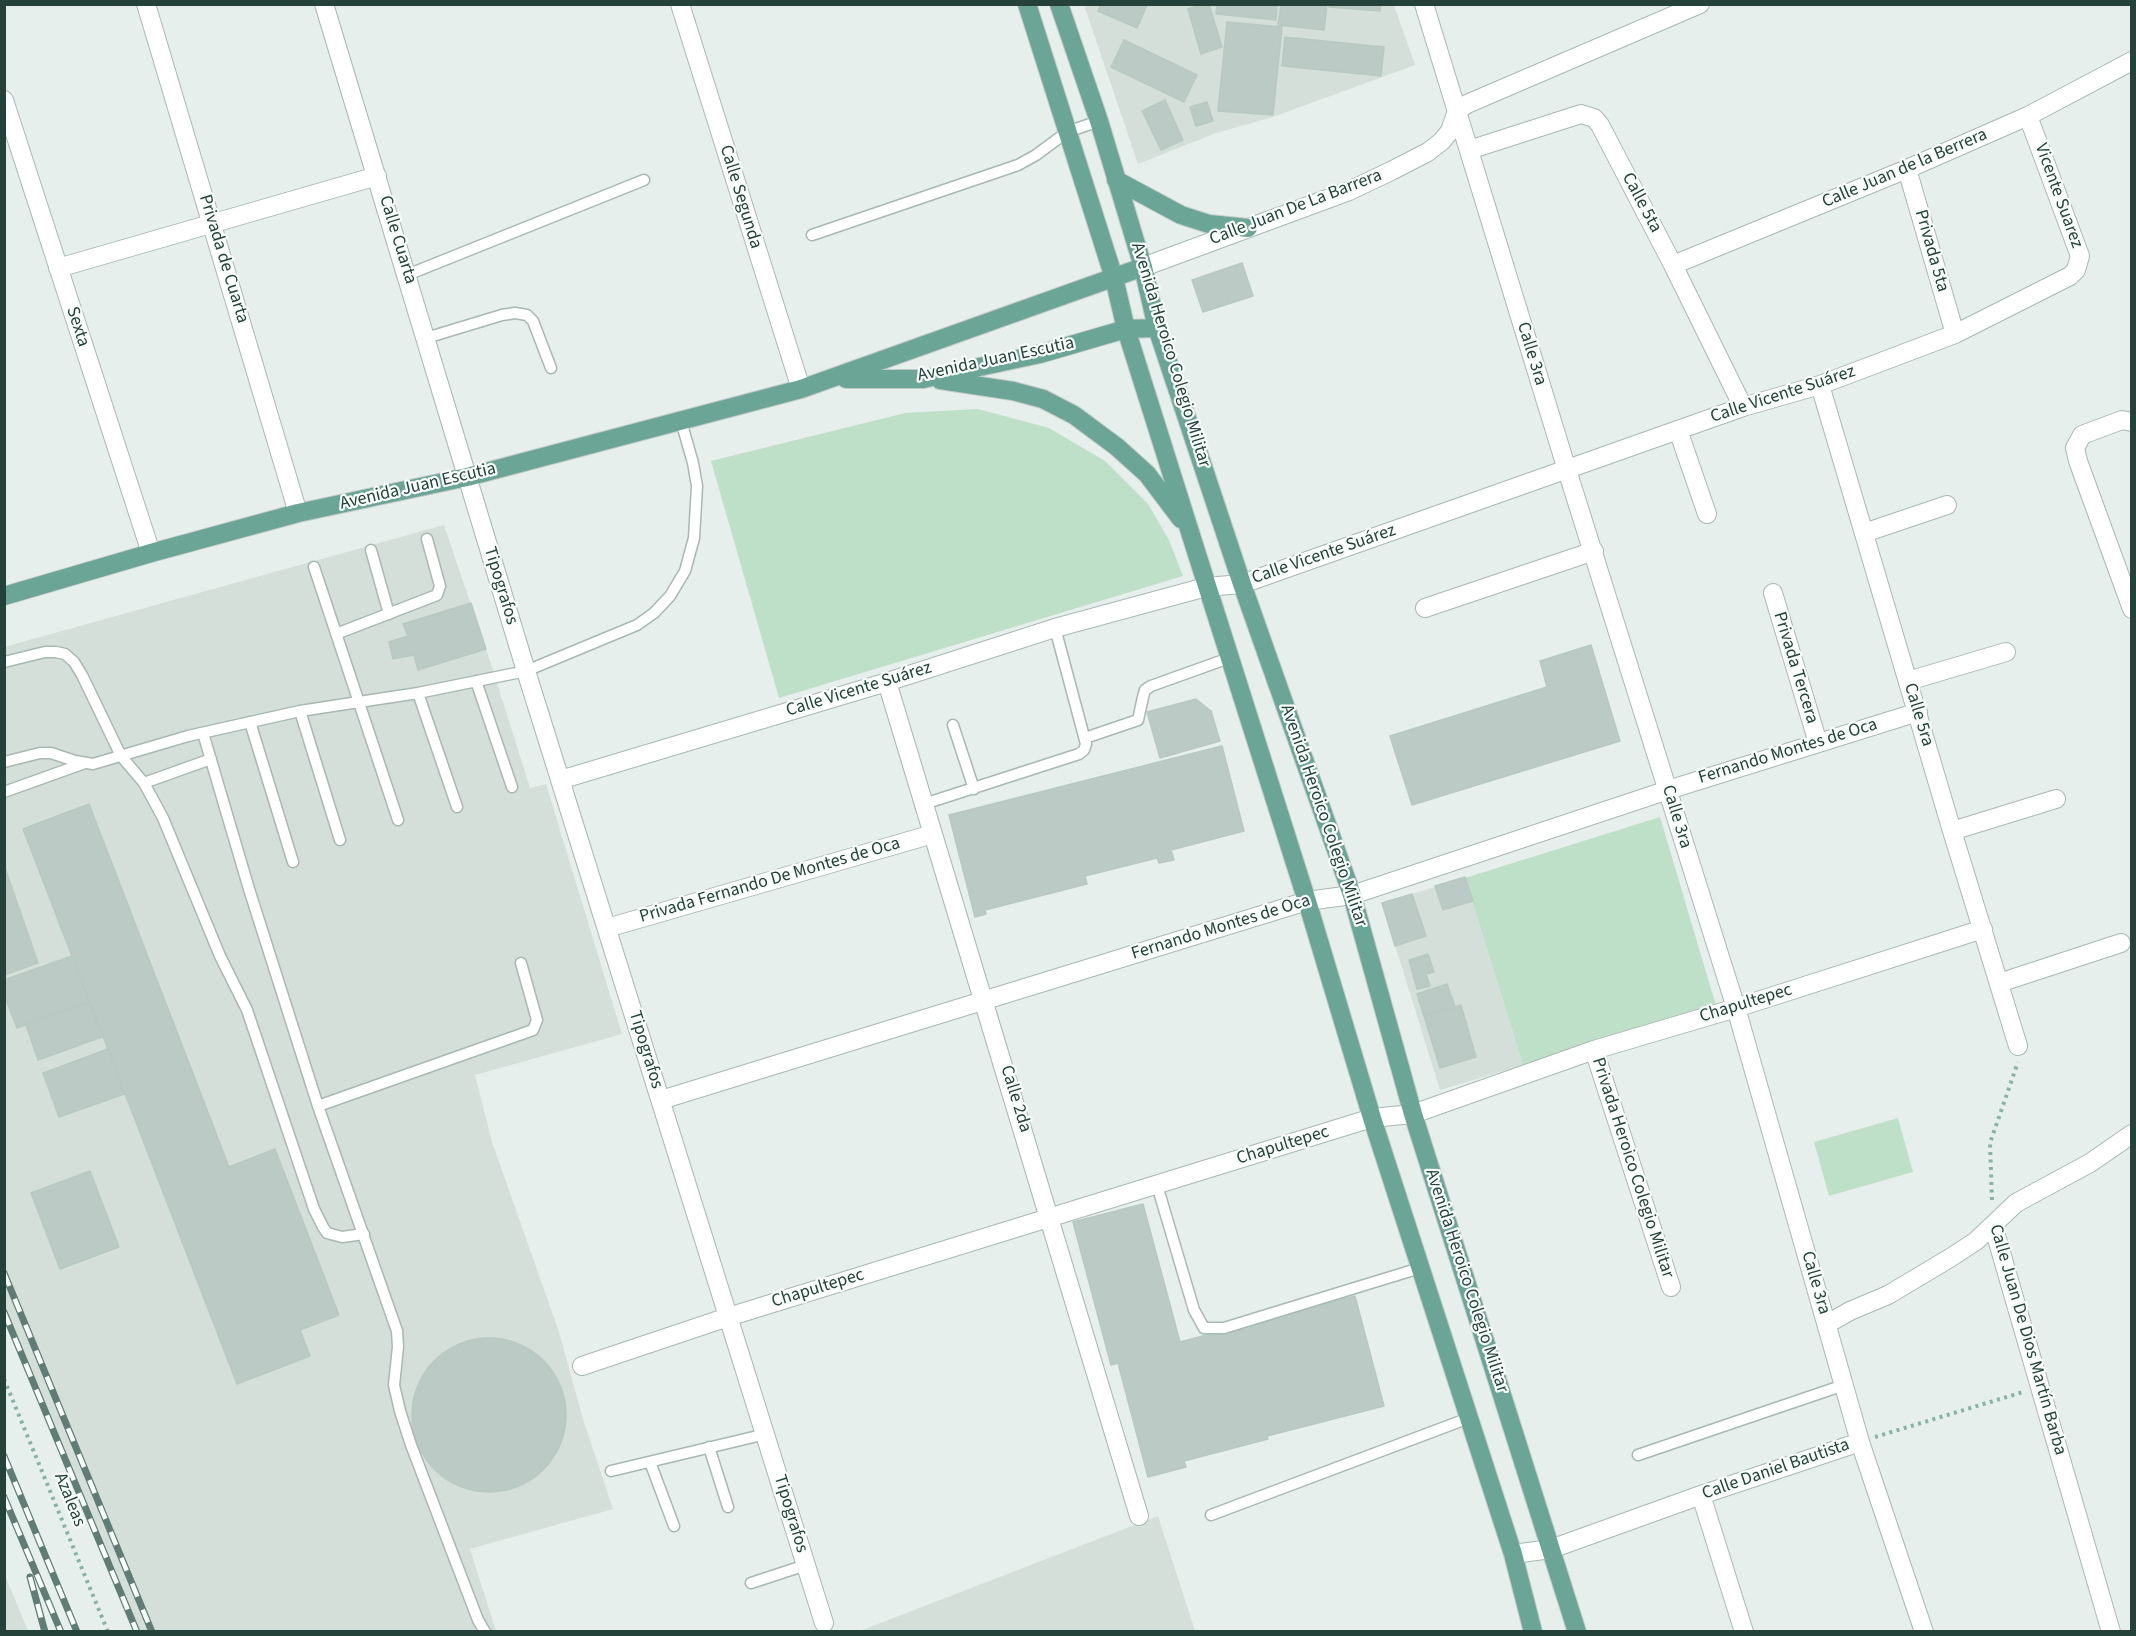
<!DOCTYPE html>
<html>
<head>
<meta charset="utf-8">
<style>
	body { margin:0 }
	#map { position:relative; width:2136px; height:1636px; overflow:hidden; background:#e6efeb; font-family:"Source Sans 3",sans-serif }
	canvas { display:block }
	.frame { position:absolute; inset:0; border:6px solid #24423a; pointer-events:none }
</style>
</head>
<body>
<div id="map">
<canvas width="2136" height="1636"></canvas>
<div class="frame"></div>
</div>
<script>
const c = document.querySelector('canvas').getContext('2d');
c.lineJoin = 'round';
function paint(path, color) {
  c.fillStyle = color;
  c.fill(path, 'evenodd');
}
function poly(rows) {
  const path = new Path2D();
  for (const r of rows) {
    if (r.length === 3) {
      path.moveTo(r[0] + r[2], r[1]);
      path.arc(r[0], r[1], r[2], 0, 2 * Math.PI);
      continue;
    }
    path.moveTo(r[0], r[1]);
    for (let i = 2; i < r.length; i += 2) path.lineTo(r[i], r[i + 1]);
  }
  return path;
}
function trace(path, color, width, dash) {
  c.strokeStyle = color;
  c.lineWidth = width;
  c.lineCap = dash ? 'butt' : 'round';
  c.setLineDash(dash || []);
  c.stroke(path);
}
function write(font, color, halo, rows, align = 'center') {
  c.font = font + ' "Source Sans 3",sans-serif';
  c.lineWidth = 4.5;
  c.setLineDash([]);
  c.textBaseline = 'middle';
  c.strokeStyle = halo;
  c.fillStyle = color;
  for (const [text, x, y, turn = 0] of rows) {
    c.save();
    c.translate(x, y);
    c.rotate((+turn || 0) * Math.PI / 180);
    c.textAlign = isNaN(turn) ? turn : align;
    if (halo) c.strokeText(text, 0, 0);
    c.fillText(text, 0, 0);
    c.restore();
  }
}
paint(poly([
	[1084,5,1394,5,1415,65,1273,117,1216,133,1138,164],
	[444,525,493,670,530,788,546,784,622,1034,475,1075,492,1142,559,1332,583,1419,613,1509,470,1549,496,1631,136,1631,5,1317,4,647],
	[1465,878,1523,1065,1440,1090,1382,903],
	[1158,1516,1195,1631,857,1632],
	[4,1575,5,1575,28,1631,5,1631]
]), '#d4dfda');
paint(poly([
	[978,409,1049,428,1105,461,1148,504,1169,540,1183,576,779,698,711,461,905,413],
	[1660,817,1717,1009,1523,1065,1465,878],
	[1898,1118,1913,1172,1829,1196,1814,1142]
]), '#bfe0c8');
const building = poly([
	[1101,4,1147,4,1147,5,1137,28,1098,11,1101,4],
	[1203,4,1209,4,1222,47,1201,54,1188,9,1203,4],
	[1217,4,1277,4,1276,20,1216,14,1217,4],
	[1281,4,1327,4,1324,30,1278,25,1281,4],
	[1329,4,1381,4,1380,11,1329,7,1329,4],
	[1227,22,1282,27,1273,115,1218,111,1227,22],
	[1285,37,1384,47,1381,76,1282,66,1285,37],
	[1124,40,1197,75,1184,102,1111,67,1124,40],
	[1165,100,1183,140,1161,150,1142,111,1165,100],
	[1207,102,1213,121,1196,126,1190,107,1207,102],
	[1242,263,1253,296,1203,312,1192,280,1242,263],
	[471,603,486,649,418,670,414,655,393,659,389,642,408,636,403,624,471,603],
	[1591,645,1620,741,1412,805,1390,736,1547,687,1540,661,1591,645],
	[1196,699,1211,711,1220,741,1160,758,1147,712,1196,699],
	[1222,746,1244,831,1171,850,1174,860,1159,863,1157,858,1085,876,1087,884,985,910,986,914,975,917,949,815,1222,746],
	[89,804,229,1167,275,1149,339,1315,300,1330,310,1356,237,1384,23,829,89,804],
	[4,865,38,963,4,975,4,865],
	[1465,877,1473,901,1443,910,1435,886,1465,877],
	[1412,894,1426,936,1395,946,1382,903,1412,894],
	[1428,954,1434,972,1426,974,1430,986,1417,989,1409,960,1428,954],
	[72,956,89,1002,17,1028,4,995,4,980,72,956],
	[1447,984,1455,1007,1424,1016,1417,994,1447,984],
	[89,1002,102,1037,38,1060,26,1025,89,1002],
	[1461,1005,1476,1057,1440,1068,1424,1016,1461,1005],
	[108,1049,124,1094,59,1117,43,1073,108,1049],
	[90,1171,119,1247,60,1269,31,1193,90,1171],
	[1143,1204,1180,1342,1355,1296,1384,1406,1267,1436,1268,1439,1184,1461,1186,1467,1148,1477,1118,1363,1111,1365,1073,1222,1143,1204],
	[489,1415,77]
]);
paint(building, '#bbcac4');
trace(building, '#b8c9c2', 1.5);
const lane = poly([
	[812,235,1018,165,1036,155,1067,132,1099,121],
	[407,275,644,180],
	[426,338,502,315,515,313,527,315,533,321,551,368],
	[371,550,389,614],
	[314,567,398,820],
	[336,634,437,595,440,586,427,539],
	[4,662,45,652,56,652,65,654,74,662,82,675,121,756,144,783,163,818,220,956,247,1010,314,1209,323,1227,327,1233,342,1237,364,1234],
	[476,681,512,787],
	[418,693,457,807],
	[300,711,340,840],
	[250,722,293,862],
	[953,725,974,789],
	[203,733,249,889,318,1106,397,1331,398,1347,394,1385,400,1411,411,1445,478,1620,485,1632],
	[1085,738,1138,720,1143,697,1145,690,1151,686,1229,658],
	[4,762,40,753,51,753,75,761,93,764,188,736,300,711,418,693,526,671,637,625,654,613,670,596,685,571,694,538,697,486,693,463,681,421],
	[144,783,211,759],
	[4,792,85,763],
	[924,804,1079,754,1084,750,1086,744,1055,628],
	[318,1106,533,1030,537,1020,521,963],
	[1157,1185,1194,1310,1204,1328,1224,1328,1420,1268],
	[709,1447,728,1507],
	[1638,1455,1844,1385],
	[650,1462,674,1526],
	[611,1471,766,1434],
	[1211,1515,1469,1418],
	[751,1583,806,1565]
]);
const street = poly([
	[146,4,298,513],
	[324,4,526,671,824,1623],
	[680,4,801,389],
	[1424,4,1567,470,1736,1008,1860,1442,1924,1632],
	[4,100,151,553],
	[1469,150,1581,114,1594,118,1600,125,1673,265,1743,407],
	[1907,169,1955,334],
	[1673,265,1907,169,2028,116,2132,61],
	[1143,267,1349,191,1391,171,1428,152,1442,141,1450,131,1457,111,1467,104,1700,4],
	[58,268,377,176],
	[1820,385,1952,831,2018,1046],
	[2132,422,2122,420,2082,435,2075,448,2078,461,2132,609],
	[1678,430,1707,514],
	[1864,533,1947,505],
	[1773,593,1818,743],
	[1425,608,1594,551],
	[1908,681,2006,652],
	[887,682,1139,1516],
	[560,780,887,682,1055,628,1206,587,1242,584,1743,407,1820,385,1955,334,2070,276,2076,270,2080,256,2028,116],
	[1952,831,2056,799],
	[607,928,933,834],
	[1999,983,2121,943],
	[1594,1050,1671,1287],
	[661,1100,1307,901,1352,895,1668,790,1918,712],
	[1993,1225,2111,1632],
	[1827,1324,1850,1311,1888,1295,1950,1258,1976,1241,2016,1203,2090,1163,2132,1134],
	[582,1366,728,1317,1372,1118,1413,1114,1594,1050,1736,1008,1983,929],
	[1701,1495,1744,1632],
	[1513,1554,1551,1549,1701,1495,1860,1442]
]);
const primary = poly([
	[1027,4,1114,278,1126,329,1189,529,1307,901,1372,1118,1513,1554,1533,1632],
	[1059,4,1099,121,1143,267,1157,328,1242,584,1352,895,1413,1114,1577,1632],
	[1116,180,1181,215,1209,224,1248,228],
	[846,379,923,379,1040,354,1126,329,1157,328],
	[940,380,1013,391,1043,399,1074,415,1117,447,1147,474,1181,519],
	[4,596,151,553,298,513,467,477,801,389,1143,267]
]);
trace(lane, '#a8b8b2', 13);
trace(street, '#a8b8b2', 20);
trace(primary, '#c2cac8', 20);
trace(poly([
	[1992,1200,1990,1143,2018,1062],
	[4,1379,108,1632],
	[1875,1437,2023,1392]
]), '#86b3a5', 4, [3, 4.5]);
trace(lane, '#fff', 10);
trace(street, '#fff', 18);
trace(primary, '#6aa596', 18);
const rail = poly([
	[4,1273,152,1632],
	[4,1312,137,1632],
	[4,1456,77,1632],
	[4,1497,61,1632],
	[30,1577,45,1632]
]);
trace(rail, '#5f7d75', 7);
trace(rail, '#f7fbf9', 4.5, [14]);
write('18px', '#24423a', '#f7fbf9', [
	["Calle Juan de la Berrera",1905,169,-23],
	["Vicente Suarez",2058,196,70],
	["Calle Segunda",740,197,73],
	["Calle 5ta",1641,203,62],
	["Calle Juan De La Barrera",1296,208,-21],
	["Calle Cuarta",397,240,73],
	["Privada 5ta",1931,251,74],
	["Privada de Cuarta",223,259,73],
	["Sexta",77,327,72],
	["Calle 3ra",1531,354,73],
	["Avenida Heroico Colegio Militar",1170,355,73],
	["Avenida Juan Escutia",996,360,-12],
	["Calle Vicente Suárez",1783,395,-18],
	["Avenida Juan Escutia",418,487,-13],
	["Calle Vicente Suárez",1324,555,-19],
	["Tipografos",500,586,73],
	["Privada Tercera",1795,668,73],
	["Calle Vicente Suárez",859,690,-17],
	["Calle 5ra",1918,715,73],
	["Fernando Montes de Oca",1788,752,-17],
	["Avenida Heroico Colegio Militar",1323,816,71],
	["Calle 3ra",1676,817,73],
	["Privada Fernando De Montes de Oca",770,881,-16],
	["Fernando Montes de Oca",1221,928,-17],
	["Chapultepec",1746,1004,-17],
	["Tipografos",645,1050,73],
	["Calle 2da",1015,1099,73],
	["Chapultepec",1283,1146,-17],
	["Privada Heroico Colegio Militar",1632,1168,72],
	["Avenida Heroico Colegio Militar",1466,1281,72],
	["Calle 3ra",1815,1283,74],
	["Chapultepec",818,1289,-17],
	["Calle Juan De Dios Martín Barba",2027,1340,74],
	["Calle Daniel Bautista",1776,1470,-19],
	["Azaleas",69,1500,68],
	["Tipografos",790,1514,73]
]);
</script>
</body>
</html>
